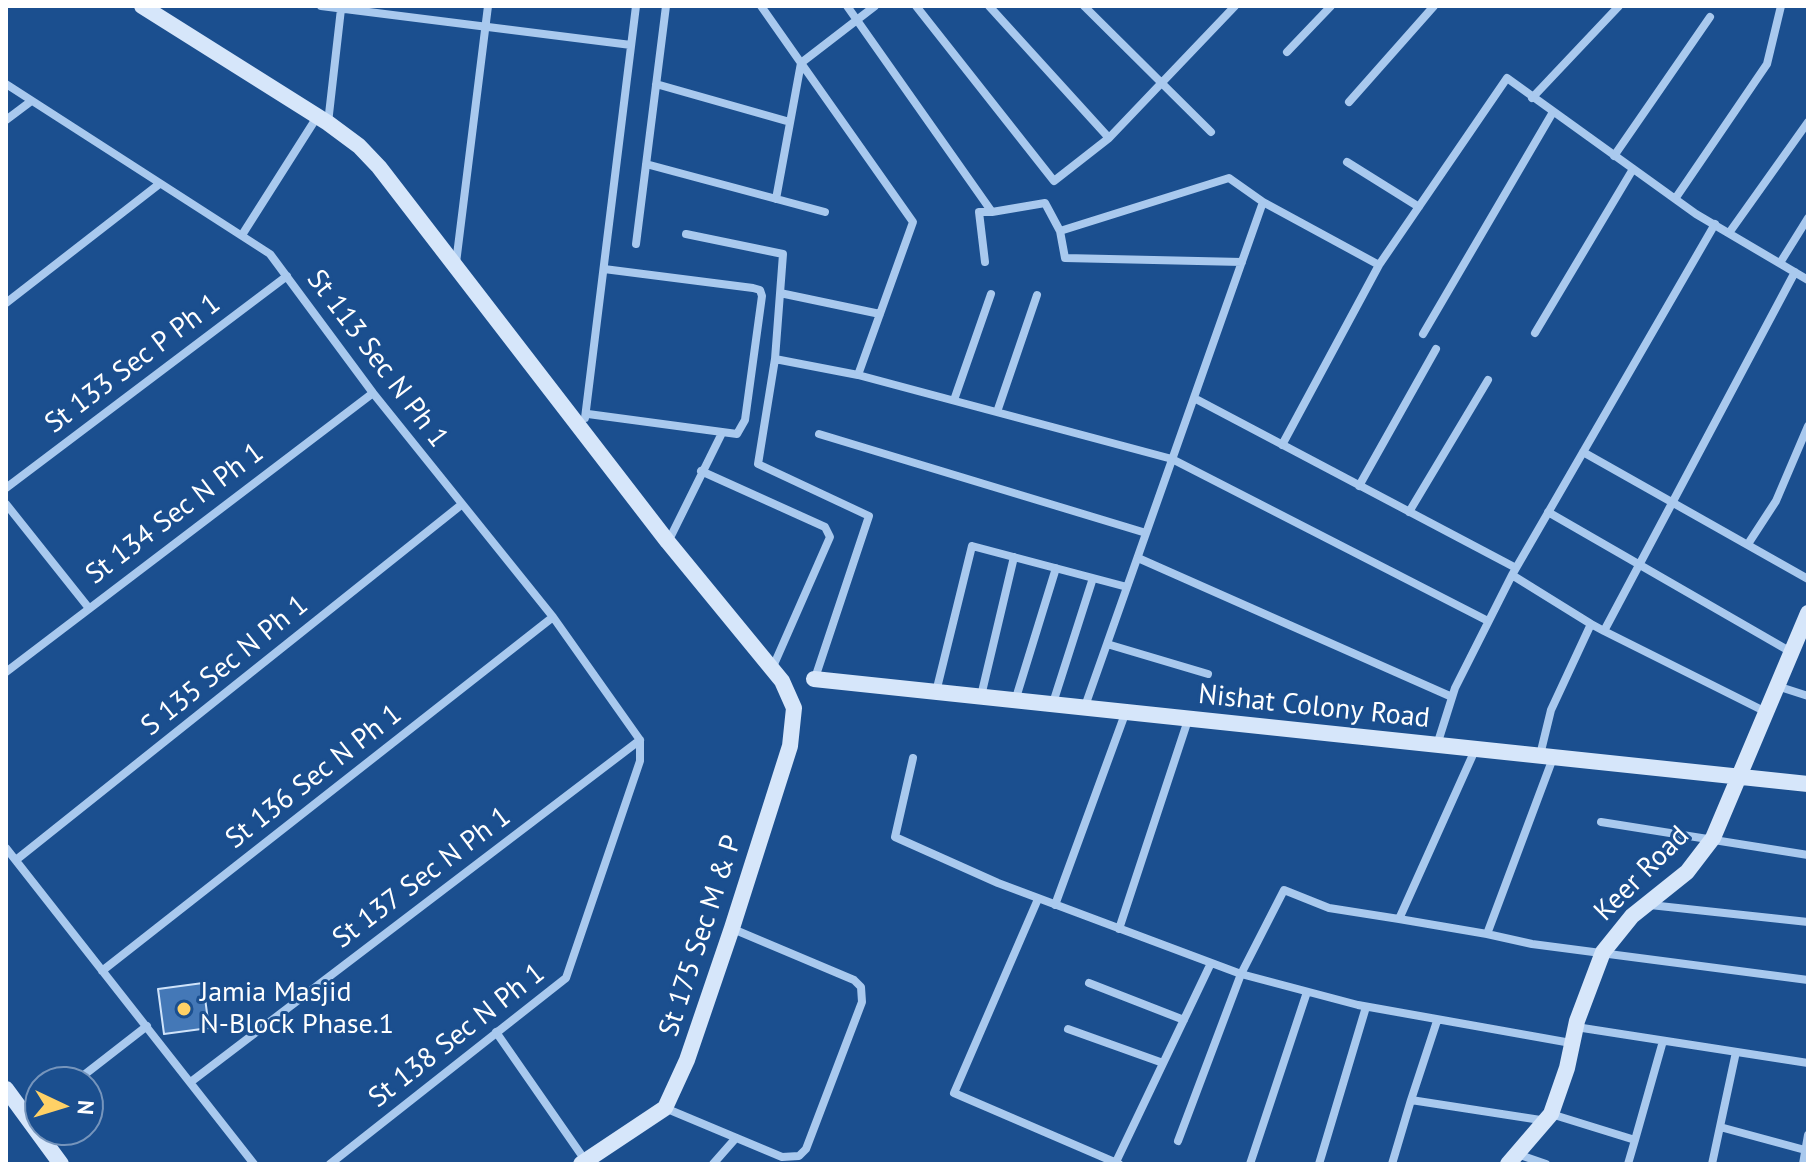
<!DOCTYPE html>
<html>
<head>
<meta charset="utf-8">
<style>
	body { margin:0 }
	#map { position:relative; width:1814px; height:1170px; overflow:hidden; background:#1b4f8f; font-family:"PT Sans",sans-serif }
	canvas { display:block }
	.frame { position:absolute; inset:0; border:8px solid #fff; pointer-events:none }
	.north { position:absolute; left:24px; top:1066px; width:80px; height:80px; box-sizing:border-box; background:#1b4f8f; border:2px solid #7695bc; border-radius:50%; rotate:94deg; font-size:22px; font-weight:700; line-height:32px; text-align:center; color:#fff }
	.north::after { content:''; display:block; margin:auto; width:28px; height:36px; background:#ffd166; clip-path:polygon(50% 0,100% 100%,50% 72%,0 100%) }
</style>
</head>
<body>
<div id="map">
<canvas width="1814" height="1170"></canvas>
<div class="frame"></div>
<div class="north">N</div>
</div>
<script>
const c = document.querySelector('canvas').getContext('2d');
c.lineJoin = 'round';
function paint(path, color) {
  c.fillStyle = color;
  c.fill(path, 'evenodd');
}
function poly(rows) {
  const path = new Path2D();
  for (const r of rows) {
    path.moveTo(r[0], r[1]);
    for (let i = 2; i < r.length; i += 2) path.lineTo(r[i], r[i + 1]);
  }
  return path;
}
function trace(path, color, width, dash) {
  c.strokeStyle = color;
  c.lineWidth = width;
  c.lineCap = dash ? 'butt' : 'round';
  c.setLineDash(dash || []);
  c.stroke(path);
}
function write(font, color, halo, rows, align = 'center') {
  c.font = font + ' "PT Sans",sans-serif';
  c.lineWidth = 6;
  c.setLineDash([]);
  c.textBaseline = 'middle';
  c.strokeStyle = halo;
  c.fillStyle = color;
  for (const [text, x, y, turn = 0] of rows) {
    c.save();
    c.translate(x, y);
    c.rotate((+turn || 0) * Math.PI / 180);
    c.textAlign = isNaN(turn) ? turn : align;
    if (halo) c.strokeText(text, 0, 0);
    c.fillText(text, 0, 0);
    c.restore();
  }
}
const building = poly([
	[203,983,209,1028,164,1034,158,989,203,983]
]);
paint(building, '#4478b7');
trace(building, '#cfe3fa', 2);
trace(poly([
	[321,6,631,45],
	[761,6,801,63,776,199],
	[847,6,992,212,1045,203,1060,231,1229,178,1263,202,1084,709],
	[916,6,1054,181,1109,138,1235,6],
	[989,6,1109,138],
	[1084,6,1211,132],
	[1287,52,1331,6],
	[6,84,270,254,373,393,553,617,640,740],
	[656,84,790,122],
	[1532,98,1619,6],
	[1349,102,1434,6],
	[6,120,30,102],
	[328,123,341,9],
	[1614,156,1710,17],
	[1347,162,1419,207],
	[646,164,825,212],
	[1675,199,1767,64,1781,6],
	[1263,202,1379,265],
	[1060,231,1065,258,1242,262],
	[1729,233,1808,122],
	[686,234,783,254,775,359,858,375,913,222,801,63,875,6],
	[242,235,317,117],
	[636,244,666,6],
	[985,262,979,212,992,212],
	[456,263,488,6],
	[1780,263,1808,218],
	[780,293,880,314],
	[6,303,158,185],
	[1535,333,1633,169],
	[1423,334,1553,112],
	[775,359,758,464,869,516,815,678],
	[858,375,1172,459,1488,621],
	[1194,398,1516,568],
	[954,400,991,294],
	[997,412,1037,295],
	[588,414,737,434,745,420,762,296,760,290,753,288,604,269],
	[585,418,636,6],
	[819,434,1146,533],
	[1282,445,1379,265,1507,78,1696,214,1808,280],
	[1583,452,1808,579],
	[701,471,825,527,830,537,772,669],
	[1359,486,1436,349],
	[6,488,287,276],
	[6,504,88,607],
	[1409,512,1488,380],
	[1548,512,1791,652],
	[668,542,722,433],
	[1748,544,1776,501,1808,426],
	[1138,558,1452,697],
	[1512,575,1591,624],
	[1604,631,1766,712],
	[1107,644,1208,674],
	[6,672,373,393],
	[1777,686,1808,696],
	[936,692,972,546,1127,587],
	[981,696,1014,557],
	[1015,701,1056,568],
	[1052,706,1093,578],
	[1437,745,1455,688,1512,575,1715,224],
	[1475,750,1399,919,1487,934],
	[1540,755,1551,710,1591,624,1604,631,1795,272],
	[913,758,895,837,998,883,1241,974,1358,1005,1571,1043],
	[1553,758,1487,934,1532,944,1808,980],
	[1601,822,1808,855],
	[6,848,254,1164],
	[16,860,461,505],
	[1038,899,954,1093,1119,1164],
	[1055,905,1125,714],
	[1650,905,1808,922],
	[1119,929,1188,720],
	[102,971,553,617],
	[1089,983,1184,1020],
	[1576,1027,1808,1063],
	[1068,1029,1163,1063],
	[496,1032,587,1163],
	[192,1081,640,740],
	[75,1082,147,1026],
	[1411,1100,1437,1021],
	[665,1108,782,1157,799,1156,806,1149,862,1002,861,987,854,980,733,929],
	[1551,1114,1635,1140,1663,1041],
	[1720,1127,1805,1150],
	[1178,1141,1241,974,1284,890,1329,908,1399,919],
	[1517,1154,1546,1164],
	[330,1164,566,978,640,761,640,740],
	[713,1164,735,1139],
	[1115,1164,1211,963],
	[1250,1164,1307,992],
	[1319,1164,1366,1007],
	[1392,1164,1411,1100,1547,1121],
	[1628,1164,1635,1140],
	[1712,1164,1736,1052],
	[1803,1164,1808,1135]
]), '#a9c9ee', 8);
trace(poly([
	[142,6,328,123,359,146,379,167,668,542,782,681,794,708,790,746,732,928,687,1060,665,1108,581,1164],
	[814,679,1808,784],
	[6,1089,61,1164],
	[1508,1164,1551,1114,1567,1068,1577,1021,1603,952,1632,916,1687,872,1713,838,1808,613]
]), '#d6e6fa', 16);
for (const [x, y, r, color] of [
	[184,1009,8,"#ffd166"]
]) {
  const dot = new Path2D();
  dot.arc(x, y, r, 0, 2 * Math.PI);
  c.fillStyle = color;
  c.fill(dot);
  trace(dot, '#1b4f8f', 3);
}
write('28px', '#fff', '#1b4f8f', [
	["St 113 Sec N Ph 1",377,359,53],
	["St 133 Sec P Ph 1",133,364,-37],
	["St 134 Sec N Ph 1",175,514,-37],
	["S 135 Sec N Ph 1",225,666,-39],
	["Nishat Colony Road",1314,707,6],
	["St 136 Sec N Ph 1",314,777,-38],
	["Keer Road",1642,874,-45],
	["St 137 Sec N Ph 1",422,878,-37],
	["St 175 Sec M & P",701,936,-72],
	["St 138 Sec N Ph 1",457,1036,-38]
]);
write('28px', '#fff', '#1b4f8f', [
	["Jamia Masjid",200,993],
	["N-Block Phase.1",200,1025]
], 'left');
</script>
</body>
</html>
